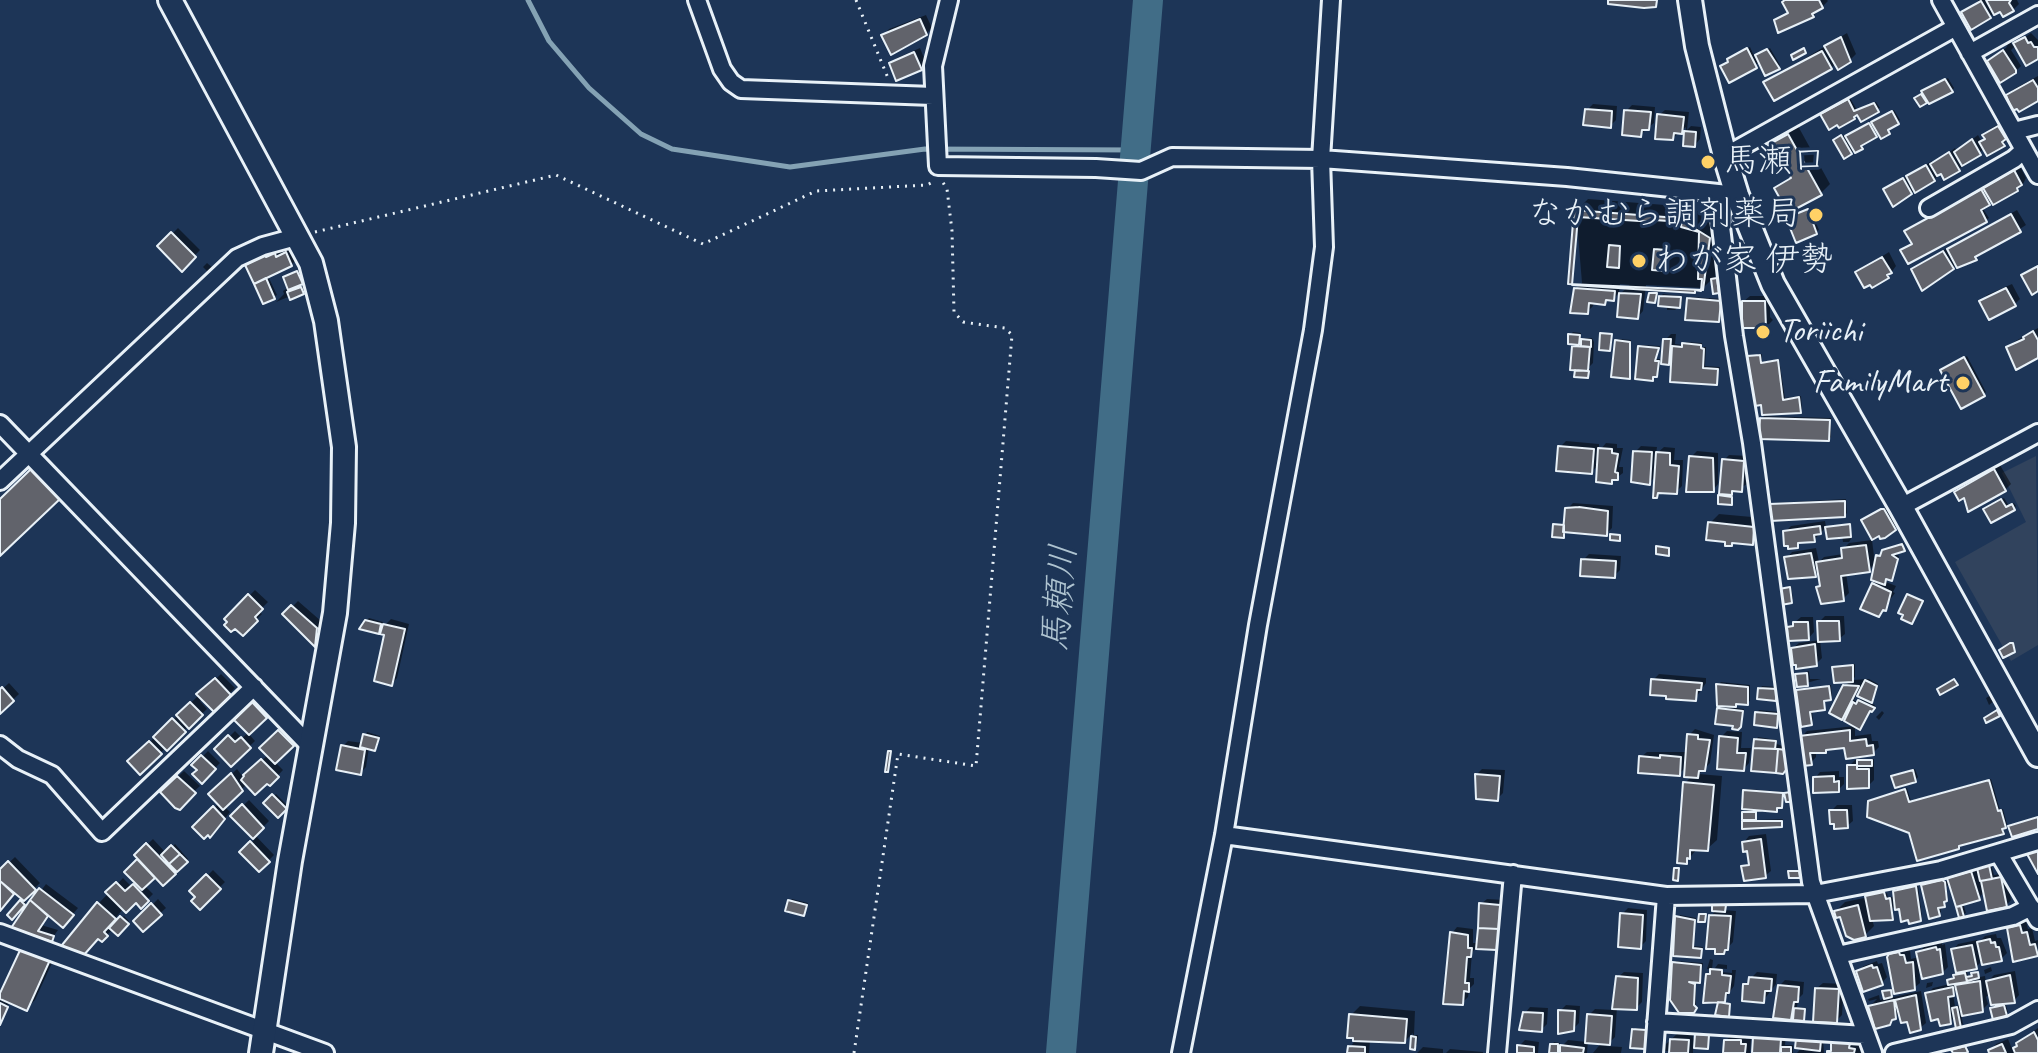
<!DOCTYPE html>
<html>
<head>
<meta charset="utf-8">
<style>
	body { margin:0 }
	canvas { display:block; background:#1d3557 }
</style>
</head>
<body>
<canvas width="2038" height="1053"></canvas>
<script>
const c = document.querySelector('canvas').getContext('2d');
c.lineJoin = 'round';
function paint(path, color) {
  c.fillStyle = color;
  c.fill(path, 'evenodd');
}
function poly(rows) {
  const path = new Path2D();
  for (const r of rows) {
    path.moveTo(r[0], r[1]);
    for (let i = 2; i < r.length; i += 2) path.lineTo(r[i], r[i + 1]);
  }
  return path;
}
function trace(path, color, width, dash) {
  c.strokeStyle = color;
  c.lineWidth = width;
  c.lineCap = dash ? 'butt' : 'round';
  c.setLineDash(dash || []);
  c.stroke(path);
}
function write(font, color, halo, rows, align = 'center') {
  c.font = font + ' Caveat,"Klee One",sans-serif';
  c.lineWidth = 6;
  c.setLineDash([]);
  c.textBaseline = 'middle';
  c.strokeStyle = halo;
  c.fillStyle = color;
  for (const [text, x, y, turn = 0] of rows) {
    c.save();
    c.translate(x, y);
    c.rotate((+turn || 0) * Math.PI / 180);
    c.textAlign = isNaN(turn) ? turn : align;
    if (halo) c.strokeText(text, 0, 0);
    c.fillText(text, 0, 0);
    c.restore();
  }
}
paint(poly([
	[2036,456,2038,645,2011,661,1955,562,2026,522,2002,473]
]), '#31435d');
paint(poly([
	[1787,0,1827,0,1828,1,1813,16,1776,21,1789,11],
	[1979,0,2017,0,2019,4,2013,10,2001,9,1989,17,1964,13],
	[926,15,932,28,926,34,884,35,889,29],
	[1847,33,1856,54,1850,60,1836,63,1831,68,1766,82],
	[2031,33,2038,40,2038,57,2016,45,2011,50,2021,66,2015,72,1996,55,2006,48,2008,44,2010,42,2013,46],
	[1750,47,1755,58,1770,48,1780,65,1778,67,1760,62,1729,80,1731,57],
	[920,48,926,63,920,68,891,64,897,58],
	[2038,76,2038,99,2008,95,2014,89],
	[1948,78,1954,88,1952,91,1921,105,1919,96],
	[1850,98,1857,110,1876,102,1880,108,1859,113,1854,118,1825,112],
	[1593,104,1617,106,1616,120,1610,126,1587,110],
	[1632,105,1655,107,1654,123,1640,135,1626,111],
	[1665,110,1689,112,1687,130,1691,126,1701,127,1700,139,1695,145,1685,144,1686,127,1673,138,1659,115],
	[1894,110,1900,120,1889,127,1889,132,1879,132,1862,142,1862,147,1850,153,1838,138,1844,135,1846,138],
	[2004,121,2009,138,2003,144,1985,148,1959,169,1942,171,1934,180,1911,193,1886,189,1932,161,1934,164,1955,148,1957,151,1978,135,1982,142,1990,129],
	[1798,126,1830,184,1821,193,1789,211,1776,188,1792,176,1783,160,1769,158,1774,152,1770,145,1779,136],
	[2020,166,2026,178,2023,184,2017,190,1982,207,1989,218,1986,220,1909,261,1914,244,1909,229,1984,189,1991,182],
	[1588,199,1691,207,1722,226,1715,278,1719,277,1721,289,1715,292,1713,278,1703,288,1646,285,1643,311,1638,317,1621,293,1630,285,1620,284,1619,293,1613,299,1609,298,1605,302,1594,302,1593,306,1587,312,1576,289,1582,283,1576,211],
	[1810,208,1819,230,1797,240,1789,218],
	[2017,210,2026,225,1976,258,1957,264,1953,268,1914,270,1919,264],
	[178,228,200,250,182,269,160,246],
	[292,248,297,259,291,265,268,276,277,295,264,302,247,266,253,260,271,251,272,253,281,249,282,252],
	[1889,252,1896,266,1888,277,1857,272],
	[207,263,213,268,208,272,203,267],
	[300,270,304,280,295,289,304,286,305,290,276,302,284,294,283,291,289,287,287,275],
	[2012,284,2020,299,2015,304,1982,301,1987,295],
	[1663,294,1682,296,1682,303,1675,310,1667,310,1667,305,1661,296],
	[1750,296,1770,296,1770,317,1773,320,1768,325,1744,326,1744,301],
	[1691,297,1723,299,1721,318,1719,320,1689,299],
	[2038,328,2038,355,2009,347,2014,342],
	[1573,332,1581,333,1580,343,1585,338,1592,338,1594,342,1593,363,1587,369,1590,369,1588,375,1574,347,1577,343,1570,335],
	[1671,334,1676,334,1675,344,1683,345,1686,342,1702,343,1702,347,1706,347,1705,366,1720,367,1716,383,1673,358,1668,363,1660,362,1659,373,1652,379,1640,347,1642,345,1660,346,1655,359,1664,359,1665,340],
	[1619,339,1631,340,1631,374,1629,377,1616,341],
	[1762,354,1762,362,1779,359,1785,398,1801,396,1802,409,1800,411,1764,413,1750,357],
	[1967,356,1986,392,1984,394,1945,369],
	[1764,416,1831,418,1831,437,1829,439,1762,419],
	[1566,441,1599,444,1599,451,1606,443,1617,444,1617,448,1623,448,1619,467,1623,467,1623,473,1611,482,1599,464,1592,472,1560,447],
	[1641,446,1657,447,1656,454,1664,447,1675,448,1674,460,1683,460,1682,486,1676,492,1661,491,1656,496,1656,476,1649,483,1635,452],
	[1697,451,1718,453,1718,484,1713,490,1691,457],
	[1729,455,1749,456,1747,484,1729,495,1733,495,1731,503,1720,496,1725,492,1724,460],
	[2000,465,2011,484,2005,490,1966,495,1957,492],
	[2004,498,2009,506,2014,503,2016,506,2014,509,1988,507],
	[1846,499,1847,513,1845,515,1771,505,1773,503],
	[1573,503,1613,506,1612,528,1606,534,1566,531,1564,536,1555,525,1566,523,1567,509],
	[1890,505,1900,522,1890,533,1864,520],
	[1719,514,1763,518,1761,534,1752,543,1734,541,1731,544,1710,523],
	[1825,521,1826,527,1814,540,1802,541,1797,546,1785,532,1791,526],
	[1851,523,1851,539,1849,542,1843,542,1842,535,1827,527],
	[1872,540,1875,564,1869,570,1846,573,1849,593,1843,599,1818,587,1821,585,1819,571,1815,575,1787,558,1792,552,1816,548,1819,562,1824,557,1843,554,1843,549,1849,543],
	[1904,543,1904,549,1894,552,1899,556,1893,576,1887,577,1886,582,1896,586,1893,592,1895,593,1879,615,1873,584,1877,580,1878,556,1886,549],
	[1589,554,1621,556,1620,570,1614,576,1583,560],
	[1791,586,1793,599,1791,601,1781,589],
	[255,590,268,602,259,611,262,614,243,633,226,619],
	[298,601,321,621,320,639,315,644,285,614],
	[1825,616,1844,616,1845,634,1839,639,1820,640,1822,658,1816,664,1793,648,1799,643,1820,640,1819,622],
	[1801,617,1813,617,1814,632,1808,639,1789,627],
	[369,618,383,622,381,629,391,619,409,624,397,678,392,684,385,625,378,632,366,621],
	[1855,664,1855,677,1852,680,1869,679,1878,684,1875,690,1877,691,1870,703,1875,705,1874,708,1851,708,1842,718,1845,686,1851,680,1834,668],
	[1857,693,1864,697,1858,702,1854,700],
	[1809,671,1810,679,1821,679,1799,685,1797,675],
	[221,674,235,688,214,709,203,698,200,701,207,709,140,772,130,761],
	[1659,674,1706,678,1706,683,1695,699,1653,680],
	[1721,682,1750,685,1750,701,1747,703,1718,685],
	[9,683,19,694,0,712,0,691],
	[1831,685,1832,696,1825,699,1824,708,1812,710,1813,721,1811,723,1798,691],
	[1762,686,1779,687,1778,696,1776,699,1760,689],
	[1991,695,1994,701,1989,705,1986,698],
	[259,698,271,711,248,733,255,741,231,764,217,749,235,731,242,738,249,732,237,720],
	[1721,706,1744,709,1742,722,1737,728,1719,708],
	[1759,710,1780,712,1778,723,1776,726,1757,713],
	[1882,711,1884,713,1879,720,1876,717],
	[285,725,298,739,275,762,283,770,270,784,247,784,224,806,230,812,216,830,195,827,219,803,211,794,237,769,243,777,268,755,262,748],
	[1855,726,1855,736,1871,734,1872,741,1878,741,1879,747,1873,753,1846,746,1816,751,1816,757,1811,763,1801,737,1807,731],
	[1695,729,1714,735,1710,763,1699,774,1722,776,1717,840,1707,849,1697,849,1686,862,1685,783,1693,775,1687,766,1679,774,1641,757,1647,752,1688,752,1689,735],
	[1727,731,1742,732,1741,748,1751,748,1749,763,1744,769,1721,737],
	[367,732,380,736,377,747,375,749,369,748,366,767,360,773,343,746,348,741,363,743],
	[1758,737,1777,740,1777,744,1788,748,1789,763,1756,740],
	[208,751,220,763,202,781,199,770,194,765],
	[1874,759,1874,780,1868,786,1849,766,1855,760],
	[1482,769,1505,770,1503,793,1497,799,1477,774],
	[1915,769,1918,777,1915,780,1894,776],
	[184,771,200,786,188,797,162,792],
	[1839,771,1839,777,1844,777,1844,784,1838,790,1815,778,1820,772],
	[1991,779,2000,810,2003,809,2007,824,2002,832,1911,832,1870,801,1907,788,1911,801],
	[1747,789,1784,792,1783,803,1776,810,1757,808,1757,820,1783,819,1781,825,1744,827,1744,812,1748,808,1745,791],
	[276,794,288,806,278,816,266,803],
	[249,800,269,821,255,835,274,855,259,870,242,852,255,839,232,816],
	[1837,805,1852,805,1853,821,1847,826,1836,822,1831,811],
	[1766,834,1771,871,1765,876,1744,867,1751,861,1744,842,1749,836],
	[153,839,166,853,175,844,188,859,163,883,155,875,144,885,153,894,141,906,136,901,124,908,112,922,115,925,124,916,129,921,118,933,113,929,102,940,98,904,123,878,132,887,137,882,127,872,140,859,136,855],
	[15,857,40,883,24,899,26,902,12,918,9,915,24,898,16,889,0,909,0,871],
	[1991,864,1994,875,2006,873,2011,900,2006,906,1985,892,1978,898,1963,903,1966,913,1960,916,1950,883,1946,887,1948,897,1946,902,1940,906,1941,912,1939,914,1923,886,1926,883,1948,881,1955,873,1977,867,1978,870,1982,866],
	[213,870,225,882,200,907,198,897,192,891],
	[46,884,78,908,68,920,49,914,41,925,58,930,51,940,14,927],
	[1918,885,1922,917,1920,919,1900,906,1893,908,1892,918,1872,919,1874,926,1865,935,1836,911,1845,902,1887,893,1888,898,1895,896,1897,889],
	[158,899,166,908,143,929,136,921],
	[792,899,808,903,803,914,790,901],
	[1487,899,1505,900,1502,943,1496,948,1476,947,1472,953,1470,978,1474,978,1474,984,1469,989,1468,997,1462,1003,1452,933,1457,927,1473,929,1473,943,1478,943,1481,904],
	[1716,903,1727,903,1724,910,1736,911,1733,942,1724,952,1711,916,1717,909,1714,906],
	[1628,908,1647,910,1646,941,1640,947,1622,914],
	[1680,915,1696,918,1694,946,1703,947,1700,956,1675,954],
	[2026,921,2028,929,2032,928,2035,941,2038,940,2037,954,2009,929,2015,923],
	[1996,934,1997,938,2001,938,2007,953,2001,959,1983,960,1976,967,1966,969,1969,979,1985,976,1986,983,1994,975,2015,971,2019,995,2014,1001,2005,1002,2008,1012,2005,1014,1993,1009,1999,1002,1991,992,1986,997,1988,1004,1982,1010,1961,1014,1963,1024,1960,1026,1956,1016,1950,1022,1927,994,1933,988,1950,984,1949,981,1955,977,1958,973,1953,950,1958,944,1977,940,1978,943,1985,936],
	[1958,989,1962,1005,1955,1006,1953,994],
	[1942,943,1942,945,1945,944,1948,967,1942,973,1919,967,1920,983,1914,988,1894,992,1889,998,1921,991,1926,1023,1920,1028,1900,1012,1889,1024,1870,1006,1877,999,1869,1001,1868,999,1879,995,1880,1000,1886,998,1885,992,1895,988,1890,955,1896,949,1905,947,1905,950,1910,950,1911,959,1919,957,1918,952,1924,947],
	[58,950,35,1000,26,1009,10,1001,0,1023,0,1000],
	[1710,959,1713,960,1712,969,1707,969],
	[1676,961,1703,963,1701,978,1696,980,1696,1010,1674,963],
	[1877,961,1878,964,1882,963,1887,977,1882,983,1858,971,1864,966],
	[1718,964,1727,965,1727,969,1715,968],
	[1991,967,1992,971,1985,974,1984,970],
	[1732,970,1736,970,1734,986,1724,1000,1708,975,1711,971,1732,973],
	[1624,972,1643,973,1642,1002,1636,1008,1617,1007,1615,1037,1606,1046,1622,1047,1621,1053,1593,1053,1602,1042,1588,1041,1587,1053,1562,1053,1562,1047,1557,1052,1552,1045,1554,1042,1560,1043,1559,1049,1568,1040,1587,1042,1589,1015,1595,1009,1614,1010,1618,977],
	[1757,972,1777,974,1776,984,1763,1001,1745,984],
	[1785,980,1804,982,1803,994,1798,999,1797,1007,1806,1008,1803,1019,1796,1012,1790,1018,1779,986],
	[1933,982,1932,986,1926,988,1927,983],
	[1823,983,1844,984,1842,1015,1836,1021,1817,988],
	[1566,1005,1580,1006,1579,1023,1573,1029,1560,1011],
	[1360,1006,1415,1011,1414,1035,1418,1035,1417,1045,1412,1047,1413,1033,1405,1041,1370,1040,1369,1053,1349,1053,1350,1047,1355,1041,1351,1015],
	[1530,1007,1548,1008,1547,1024,1541,1030,1525,1013],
	[1636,1028,1647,1029,1644,1047,1634,1030],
	[2038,1028,2038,1053,1989,1053,1996,1044,2008,1039,2013,1051,2024,1038],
	[1699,1033,1710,1034,1707,1046,1693,1046,1693,1053,1665,1051,1666,1044,1677,1034,1693,1035,1693,1039],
	[1761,1033,1786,1034,1785,1045,1793,1045,1793,1053,1754,1053,1755,1038],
	[1732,1035,1746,1035,1746,1039,1751,1039,1750,1053,1727,1053,1726,1040],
	[1839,1037,1855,1038,1854,1043,1859,1044,1861,1053,1829,1053],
	[1823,1039,1824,1053,1797,1053,1802,1047],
	[1525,1040,1539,1042,1538,1053,1519,1053,1519,1046],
	[1423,1047,1443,1049,1443,1053,1417,1053],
	[1450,1049,1483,1052,1483,1053,1446,1053]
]), '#0007');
trace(poly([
	[528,0,549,41,589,88,641,134,672,149,790,167,925,149,1136,150]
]), '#84a2b4', 5);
trace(poly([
	[1061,1053,1148,0]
]), '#416d87', 30);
const building = poly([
	[1608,0,1657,0,1656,7,1644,8,1608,4,1608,0],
	[1785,0,1819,0,1823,8,1812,14,1814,17,1778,33,1774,20,1788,13,1782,2,1785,0],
	[1986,0,2011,0,2009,3,2014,11,2003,17,2000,12,1994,15,1986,0],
	[1981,1,1991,18,1971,30,1961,12,1981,1],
	[920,19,927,35,891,55,881,35,920,19],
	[1841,37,1851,62,1838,70,1824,46,1841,37],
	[2025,37,2028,43,2031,42,2034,47,2038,47,2038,59,2026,66,2013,43,2025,37],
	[1747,48,1757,68,1729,83,1720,66,1728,62,1727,59,1747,48],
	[1804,48,1806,53,1793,60,1791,55,1804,48],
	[1767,49,1780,69,1765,76,1755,55,1767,49],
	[2003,50,2016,70,2016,73,2000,83,1987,61,2003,50],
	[1822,51,1832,69,1774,101,1763,82,1822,51],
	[914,52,922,70,896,81,889,63,914,52],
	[1945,79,1953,92,1929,104,1921,91,1945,79],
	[2033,80,2038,88,2038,101,2019,112,2017,109,2012,111,2006,95,2033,80],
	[1921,94,1927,103,1920,107,1914,98,1921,94],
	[1848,99,1854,111,1874,103,1879,112,1861,122,1857,115,1854,117,1855,119,1839,128,1837,125,1829,130,1820,114,1848,99],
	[1585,109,1612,111,1611,128,1583,125,1585,109],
	[1624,110,1651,112,1649,130,1642,130,1641,137,1622,135,1624,110],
	[1892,111,1899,124,1888,130,1890,134,1881,139,1871,122,1892,111],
	[1657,114,1684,117,1682,134,1674,133,1673,140,1655,139,1657,114],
	[1869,123,1877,137,1861,146,1863,149,1855,153,1845,136,1869,123],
	[1998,126,2006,139,2002,142,2005,146,1987,156,1979,142,1985,139,1982,135,1998,126],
	[1684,131,1696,132,1695,147,1683,146,1684,131],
	[1788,134,1822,195,1788,213,1774,188,1791,178,1782,163,1772,168,1766,158,1773,154,1768,145,1788,134],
	[1841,135,1852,154,1844,159,1833,140,1841,135],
	[1972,139,1981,155,1962,166,1954,152,1972,139],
	[1949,152,1960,171,1944,180,1941,174,1937,176,1930,164,1949,152],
	[1926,165,1935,181,1915,193,1906,176,1926,165],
	[2014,170,2022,185,2017,188,2018,191,1993,205,1983,188,2014,170],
	[1903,178,1912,194,1893,207,1883,189,1903,178],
	[1981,189,1990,205,1981,210,1987,222,1908,264,1900,250,1912,244,1904,231,1981,189],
	[1808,209,1817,234,1796,243,1786,218,1808,209],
	[1574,210,1678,218,1710,238,1703,290,1568,284,1574,210],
	[2011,214,2021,232,1975,257,1977,260,1957,268,1947,249,2011,214],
	[1578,217,1655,222,1655,220,1668,221,1668,218,1682,219,1681,227,1699,232,1698,279,1702,279,1701,291,1695,290,1695,293,1572,285,1578,217],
	[1609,245,1620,246,1619,268,1607,267,1609,245],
	[1654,249,1666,250,1665,271,1652,270,1654,249],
	[171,232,196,257,182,272,157,246,171,232],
	[1943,251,1954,269,1922,291,1911,269,1943,251],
	[286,252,292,266,254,284,245,265,265,255,266,257,275,253,276,257,286,252],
	[1882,257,1892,273,1887,275,1889,278,1872,288,1870,285,1864,288,1855,272,1882,257],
	[2038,266,2038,291,2032,295,2021,275,2038,266],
	[297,271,303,284,288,290,283,277,297,271],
	[266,278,275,299,263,304,254,284,266,278],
	[1717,278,1719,293,1713,294,1711,279,1717,278],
	[301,287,304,294,290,300,287,292,301,287],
	[1574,288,1615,291,1614,301,1606,300,1605,305,1589,303,1588,314,1570,313,1574,288],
	[2006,288,2016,306,1989,320,1979,301,2006,288],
	[1619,293,1641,294,1638,319,1617,317,1619,293],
	[1649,293,1657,293,1655,303,1647,302,1649,293],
	[1659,296,1681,297,1680,308,1658,306,1659,296],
	[1687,298,1721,301,1719,322,1685,320,1687,298],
	[1742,301,1765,301,1766,328,1742,328,1742,301],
	[2033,331,2038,340,2038,358,2016,370,2006,347,2024,339,2023,337,2033,331],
	[1600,333,1612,334,1610,351,1599,350,1600,333],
	[1568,334,1580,335,1579,345,1568,344,1568,334],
	[1581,339,1591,340,1591,347,1581,346,1581,339],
	[1663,339,1671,339,1669,365,1661,364,1663,339],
	[1615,340,1630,342,1630,379,1611,377,1615,340],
	[1682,343,1701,345,1701,348,1704,349,1703,368,1718,369,1717,385,1670,382,1672,346,1682,347,1682,343],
	[1572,346,1590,347,1588,371,1570,370,1572,346],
	[1638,346,1659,348,1655,361,1659,361,1657,377,1653,377,1653,381,1635,379,1638,346],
	[1760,355,1761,363,1778,360,1783,400,1799,397,1801,413,1762,415,1761,405,1755,406,1747,356,1760,355],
	[1964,357,1985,396,1961,409,1940,370,1964,357],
	[1575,370,1589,371,1588,378,1574,377,1575,370],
	[1760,418,1830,420,1829,441,1759,439,1760,418],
	[1558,446,1594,449,1592,474,1556,471,1558,446],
	[1598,448,1612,449,1612,453,1618,454,1615,472,1618,473,1618,480,1612,480,1612,484,1596,482,1598,448],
	[1633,451,1652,452,1650,485,1631,482,1633,451],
	[1656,452,1670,453,1670,465,1679,466,1677,494,1658,493,1657,498,1653,498,1656,452],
	[1689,456,1713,458,1714,492,1686,492,1689,456],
	[1722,459,1744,461,1742,492,1732,491,1732,495,1719,494,1722,459],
	[32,468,61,498,0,556,0,499,32,468],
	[1994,469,2006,491,1968,512,1964,498,1959,501,1954,492,1994,469],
	[1718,495,1732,497,1732,505,1718,504,1718,495],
	[2001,499,2006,507,2012,504,2015,510,1991,523,1983,509,2001,499],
	[1845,501,1845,517,1770,521,1769,504,1845,501],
	[1579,507,1608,511,1607,536,1563,532,1565,508,1579,507],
	[1881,509,1884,509,1896,530,1885,538,1880,539,1879,536,1872,540,1861,520,1881,509],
	[1708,522,1754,527,1753,545,1732,543,1732,546,1725,546,1725,542,1706,540,1708,522],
	[1553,524,1564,525,1564,538,1552,537,1553,524],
	[1850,524,1851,537,1827,539,1825,527,1850,524],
	[1820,526,1821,534,1814,535,1815,542,1798,543,1798,548,1788,549,1788,546,1784,546,1783,531,1820,526],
	[1610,534,1620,535,1620,541,1610,540,1610,534],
	[1902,544,1905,551,1892,555,1898,559,1892,581,1886,579,1885,585,1871,580,1876,555,1880,556,1882,550,1902,544],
	[1866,545,1870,572,1841,576,1844,601,1821,604,1816,587,1820,586,1816,562,1842,558,1841,548,1866,545],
	[1656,546,1669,548,1669,556,1656,554,1656,546],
	[1811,553,1816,577,1788,579,1784,557,1811,553],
	[1581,559,1616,561,1615,578,1580,576,1581,559],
	[1872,583,1891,592,1886,611,1883,610,1879,617,1860,609,1872,583],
	[1790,587,1792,603,1781,605,1779,589,1790,587],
	[248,594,263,609,255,617,258,621,243,636,235,629,231,632,224,625,227,622,224,619,248,594],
	[1907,594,1923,601,1912,624,1901,619,1903,615,1898,613,1907,594],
	[291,605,317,628,315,647,282,614,291,605],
	[365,620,381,624,379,634,359,629,365,620],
	[1817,621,1839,621,1840,641,1818,642,1817,621],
	[1793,622,1808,622,1809,640,1788,641,1787,627,1793,626,1793,622],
	[383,624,405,629,392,686,374,681,384,635,380,634,383,624],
	[2010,643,2013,643,2015,652,2003,658,1999,650,2010,643],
	[1815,644,1817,666,1796,669,1796,665,1793,665,1791,648,1815,644],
	[1853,665,1853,682,1834,683,1832,667,1853,665],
	[1807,673,1808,686,1797,687,1795,674,1807,673],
	[215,678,231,695,214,712,196,694,215,678],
	[1651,679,1702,683,1701,690,1697,690,1696,701,1666,699,1666,696,1650,695,1651,679],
	[1954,679,1958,685,1940,695,1937,689,1954,679],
	[1865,680,1877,686,1872,703,1857,696,1865,680],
	[1716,684,1748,687,1748,705,1736,704,1736,707,1717,706,1716,684],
	[1843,685,1859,686,1842,720,1829,713,1843,685],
	[1829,686,1831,700,1824,701,1825,710,1810,712,1812,725,1801,727,1796,690,1829,686],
	[2,687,14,701,0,714,0,689,2,687],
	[1758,688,1777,689,1776,701,1757,699,1758,688],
	[1858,700,1875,708,1872,712,1870,711,1860,730,1844,721,1853,702,1856,704,1858,700],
	[190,702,203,715,189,729,176,715,190,702],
	[252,702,267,718,249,735,234,720,252,702],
	[1717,708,1743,711,1741,727,1738,730,1732,729,1733,726,1715,724,1717,708],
	[1997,710,2000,716,1986,723,1984,718,1997,710],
	[1755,712,1778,714,1777,728,1754,725,1755,712],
	[172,718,186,732,167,751,153,737,172,718],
	[278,730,294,746,275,764,259,748,278,730],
	[1850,730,1850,741,1866,739,1867,746,1873,745,1874,755,1846,759,1844,748,1826,750,1826,753,1810,753,1812,765,1803,766,1799,736,1850,730],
	[363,734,379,738,375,751,360,747,363,734],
	[1687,734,1698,735,1698,739,1710,740,1705,771,1699,771,1698,778,1684,777,1687,734],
	[228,735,235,742,241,737,251,748,231,767,214,749,228,735],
	[1719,736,1738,738,1737,753,1746,753,1744,771,1717,769,1719,736],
	[1754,739,1776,741,1775,749,1753,748,1754,739],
	[149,741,162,754,140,775,127,761,149,741],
	[341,745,365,750,361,775,336,770,341,745],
	[1753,748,1778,749,1776,773,1751,771,1753,748],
	[1778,749,1786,750,1788,767,1783,774,1776,773,1778,749],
	[888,751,891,751,888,772,885,772,888,751],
	[201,755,216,769,202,784,192,774,197,770,191,765,201,755],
	[1660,755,1681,757,1680,776,1638,773,1639,756,1660,758,1660,755],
	[261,759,279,777,270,786,267,784,255,795,241,780,244,776,243,775,261,759],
	[1857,760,1872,760,1872,766,1857,766,1857,760],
	[1847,765,1857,765,1857,769,1869,769,1869,788,1847,789,1847,765],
	[1913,770,1916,782,1895,788,1891,776,1913,770],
	[231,773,243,791,223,810,208,794,231,773],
	[1475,774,1500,776,1498,801,1476,799,1475,774],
	[177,776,196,793,180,810,175,808,160,792,177,776],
	[1834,776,1834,782,1839,781,1839,792,1813,793,1813,777,1834,776],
	[1989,780,1998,811,2001,810,2006,828,2002,829,2004,834,1959,846,1959,849,1917,861,1909,833,1867,817,1868,801,1905,789,1909,802,1989,780],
	[1683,782,1714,785,1708,851,1690,850,1690,859,1687,858,1687,864,1677,863,1683,782],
	[1743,790,1783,793,1782,808,1777,808,1777,812,1742,809,1743,790],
	[1791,792,1792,802,1786,802,1784,793,1791,792],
	[272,794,287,809,278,818,263,803,272,794],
	[242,804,264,828,253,839,230,816,242,804],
	[213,806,225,819,210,838,208,835,204,839,192,827,213,806],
	[1829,810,1847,810,1848,828,1834,829,1834,824,1830,824,1829,810],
	[1742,812,1756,812,1756,820,1742,820,1742,812],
	[2038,817,2038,829,2012,837,2008,826,2038,817],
	[1742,821,1782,821,1782,827,1742,829,1742,821],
	[1761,839,1766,878,1744,881,1741,866,1749,865,1747,851,1743,852,1742,842,1761,839],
	[250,841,270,862,259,872,239,852,250,841],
	[146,843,176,874,163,886,134,855,146,843],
	[171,845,180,854,169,864,161,855,171,845],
	[2038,850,2038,874,2027,854,2038,850],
	[180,854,188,862,177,872,169,864,180,854],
	[137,859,155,878,142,890,124,872,137,859],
	[8,861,36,890,24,901,0,881,0,869,8,861],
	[1989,865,1992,879,1980,881,1977,868,1989,865],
	[1674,868,1679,868,1678,881,1673,880,1674,868],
	[1788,871,1799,871,1800,878,1789,878,1788,871],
	[1971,871,1980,900,1956,907,1947,878,1971,871],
	[206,874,221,889,200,910,191,901,195,897,189,891,206,874],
	[2001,877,2007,907,1987,911,1981,881,2001,877],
	[1942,880,1945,882,1947,901,1944,902,1945,907,1938,908,1940,916,1929,919,1921,885,1942,880],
	[0,881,14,894,0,911,0,881],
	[116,882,125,891,133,884,149,901,141,909,136,903,126,913,105,892,116,882],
	[1916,886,1921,921,1909,924,1908,920,1901,922,1899,909,1895,910,1893,891,1916,886],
	[39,888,74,915,63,928,30,900,39,888],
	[1884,892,1886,899,1890,898,1893,920,1870,921,1865,896,1884,892],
	[20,900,25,905,12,920,7,915,20,900],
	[30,900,48,916,38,931,54,936,52,942,11,928,30,900],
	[788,900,807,905,804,916,785,911,788,900],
	[97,902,116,919,104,932,108,936,102,942,98,939,83,956,69,951,62,945,97,902],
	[151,903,162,915,143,932,133,921,151,903],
	[1479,903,1500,905,1499,929,1478,928,1479,903],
	[1712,905,1726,905,1725,912,1712,911,1712,905],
	[1858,905,1866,937,1854,940,1846,936,1840,917,1836,918,1834,911,1858,905],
	[1961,906,1964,917,1959,918,1956,907,1961,906],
	[1620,913,1643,915,1641,949,1618,947,1620,913],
	[1699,914,1706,914,1705,922,1698,922,1699,914],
	[1709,915,1731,916,1728,950,1725,950,1724,954,1715,954,1715,949,1706,949,1709,915],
	[120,916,129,924,118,936,109,928,120,916],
	[1675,916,1695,920,1693,948,1702,949,1701,958,1673,956,1675,916],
	[2020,925,2022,933,2027,932,2030,945,2035,944,2038,956,2013,962,2007,928,2020,925],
	[1478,928,1499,929,1497,950,1476,949,1478,928],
	[1450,932,1468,935,1468,948,1472,948,1471,957,1467,957,1465,983,1469,983,1469,992,1464,991,1463,1005,1443,1004,1450,932],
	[1990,939,1991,943,1995,942,1996,947,1999,947,2002,961,1982,965,1977,942,1990,939],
	[1972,945,1977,969,1956,973,1951,949,1972,945],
	[22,946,50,960,27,1011,0,999,0,993,22,946],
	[1936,947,1937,950,1940,949,1943,974,1922,979,1916,952,1936,947],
	[1899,952,1900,955,1904,955,1906,963,1913,962,1915,990,1894,994,1887,957,1889,954,1899,952],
	[1672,962,1701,965,1700,983,1689,982,1695,984,1694,1005,1697,1008,1694,1013,1679,1013,1670,1000,1672,962],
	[1872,965,1873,968,1877,967,1883,985,1863,992,1856,971,1872,965],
	[1710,969,1722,970,1722,975,1731,976,1729,993,1726,993,1725,1002,1703,1003,1706,974,1710,974,1710,969],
	[1978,972,1979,978,1967,981,1966,977,1972,976,1971,973,1978,972],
	[1965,973,1967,982,1948,985,1947,980,1954,978,1953,975,1965,973],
	[2010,975,2015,1003,1991,1005,1986,981,2010,975],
	[1616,976,1638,978,1637,1010,1612,1009,1616,976],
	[1749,977,1772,979,1771,991,1765,991,1764,1003,1742,1001,1743,984,1748,984,1749,977],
	[1980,981,1983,1012,1962,1016,1955,985,1980,981],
	[1778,985,1799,987,1798,1002,1794,1002,1791,1020,1773,1018,1778,985],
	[1953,987,1954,996,1948,997,1951,1024,1940,1026,1938,1019,1931,1021,1925,993,1953,987],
	[1815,988,1839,989,1837,1023,1813,1022,1815,988],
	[1891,990,1892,997,1884,999,1882,991,1891,990],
	[1916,995,1921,1030,1910,1033,1907,1022,1901,1023,1895,1000,1916,995],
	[1894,1000,1896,1019,1892,1020,1890,1025,1875,1029,1868,1006,1894,1000],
	[1718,1002,1730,1004,1729,1017,1715,1015,1718,1002],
	[0,1003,8,1007,0,1025,0,1003],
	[2004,1005,2007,1016,1993,1020,1990,1008,2004,1005],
	[1957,1007,1961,1028,1956,1029,1952,1008,1957,1007],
	[1794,1008,1805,1009,1804,1021,1793,1020,1794,1008],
	[1558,1010,1575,1011,1574,1031,1558,1034,1558,1010],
	[1523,1012,1543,1013,1542,1032,1519,1030,1523,1012],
	[1349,1014,1407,1019,1405,1043,1353,1041,1353,1038,1347,1038,1349,1014],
	[1587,1014,1612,1016,1610,1045,1585,1043,1587,1014],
	[1632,1029,1646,1030,1645,1049,1630,1048,1632,1029],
	[2034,1032,2038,1040,2038,1053,2015,1053,2013,1048,2017,1046,2016,1043,2034,1032],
	[1695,1034,1709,1035,1708,1049,1694,1048,1695,1034],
	[1411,1036,1416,1037,1415,1050,1410,1049,1411,1036],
	[1753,1037,1781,1039,1780,1053,1752,1053,1753,1037],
	[1796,1038,1821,1040,1820,1051,1795,1048,1796,1038],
	[1670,1039,1689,1040,1688,1053,1669,1053,1670,1039],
	[1724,1040,1741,1040,1741,1044,1746,1044,1745,1053,1723,1053,1724,1040],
	[1831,1042,1850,1043,1849,1048,1855,1049,1854,1053,1827,1053,1827,1051,1831,1051,1831,1042],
	[1550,1044,1558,1044,1558,1053,1549,1053,1550,1044],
	[2002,1044,2006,1053,1989,1053,1988,1050,2002,1044],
	[1517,1045,1534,1047,1534,1053,1517,1053,1517,1045],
	[1560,1045,1584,1048,1583,1053,1560,1053,1560,1045],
	[1348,1046,1365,1047,1365,1053,1347,1053,1348,1046],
	[1965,1046,1968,1052,1966,1053,1953,1053,1951,1050,1965,1046],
	[1781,1047,1791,1047,1791,1053,1781,1053,1781,1047]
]);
paint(building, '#61636b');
trace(building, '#e8f1f8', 2);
const street = poly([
	[697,0,722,69,731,82,741,89,933,96],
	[949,0,933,66,938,166,1096,168,1141,171,1172,157,1321,159,1567,177,1737,195],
	[1941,0,2038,175],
	[1970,53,2038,15],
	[2014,131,2038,125],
	[1725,156,1956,27],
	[1717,193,1734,336,1752,443,1811,882,1873,1053],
	[1929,208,2014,159,2024,150],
	[0,424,312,748],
	[0,481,237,258,263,246,296,237],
	[1901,507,2038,433],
	[0,745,18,759,52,775,102,832,254,687],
	[1224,835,1666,896],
	[1999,854,2038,920],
	[0,933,325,1053],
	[1838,955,2013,916,2031,907],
	[1656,1022,1865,1035],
	[1181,1053,1224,835,1258,625,1313,330,1324,247,1321,159,1331,0],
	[1497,1053,1513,874],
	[1654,1053,1666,896,1815,894,1941,870,2038,841],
	[1894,1053,2011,1025,2038,1010]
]);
const secondary = poly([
	[170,0,311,263,326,321,344,447,343,523,335,613,290,861,261,1053],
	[1690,0,1697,46,1725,156,1737,195,1773,284,1901,507,2038,755]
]);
trace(street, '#e8f1f8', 22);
trace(secondary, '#e8f1f8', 28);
trace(poly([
	[856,0,888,78],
	[315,232,556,175,703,244,816,191,927,185,933,182],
	[854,1053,898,754,976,766,1012,335,1005,328,963,322,954,312,952,231,947,189,942,181]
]), '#e8f1f8', 3, [2, 6]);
trace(street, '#1d3557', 16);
trace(secondary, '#1d3557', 22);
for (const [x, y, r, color] of [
	[1708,162,8,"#ffd166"],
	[1816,215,8,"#ffd166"],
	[1639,261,8,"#ffd166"],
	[1763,332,8,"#ffd166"],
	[1963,383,8,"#ffd166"]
]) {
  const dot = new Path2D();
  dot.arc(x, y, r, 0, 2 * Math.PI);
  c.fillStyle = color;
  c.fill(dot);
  trace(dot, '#1d3557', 3);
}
write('34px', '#e8f1f8', '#1d3557', [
	["馬瀬口",1724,162],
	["なかむら調剤薬局",1800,215,"right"],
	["わが家 伊勢",1655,261],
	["Toriichi",1779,332],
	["FamilyMart",1947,383,"right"]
], 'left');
write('italic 36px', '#aec3d0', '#1d3557', [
	["馬頼川",1061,598,-85]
]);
</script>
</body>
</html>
